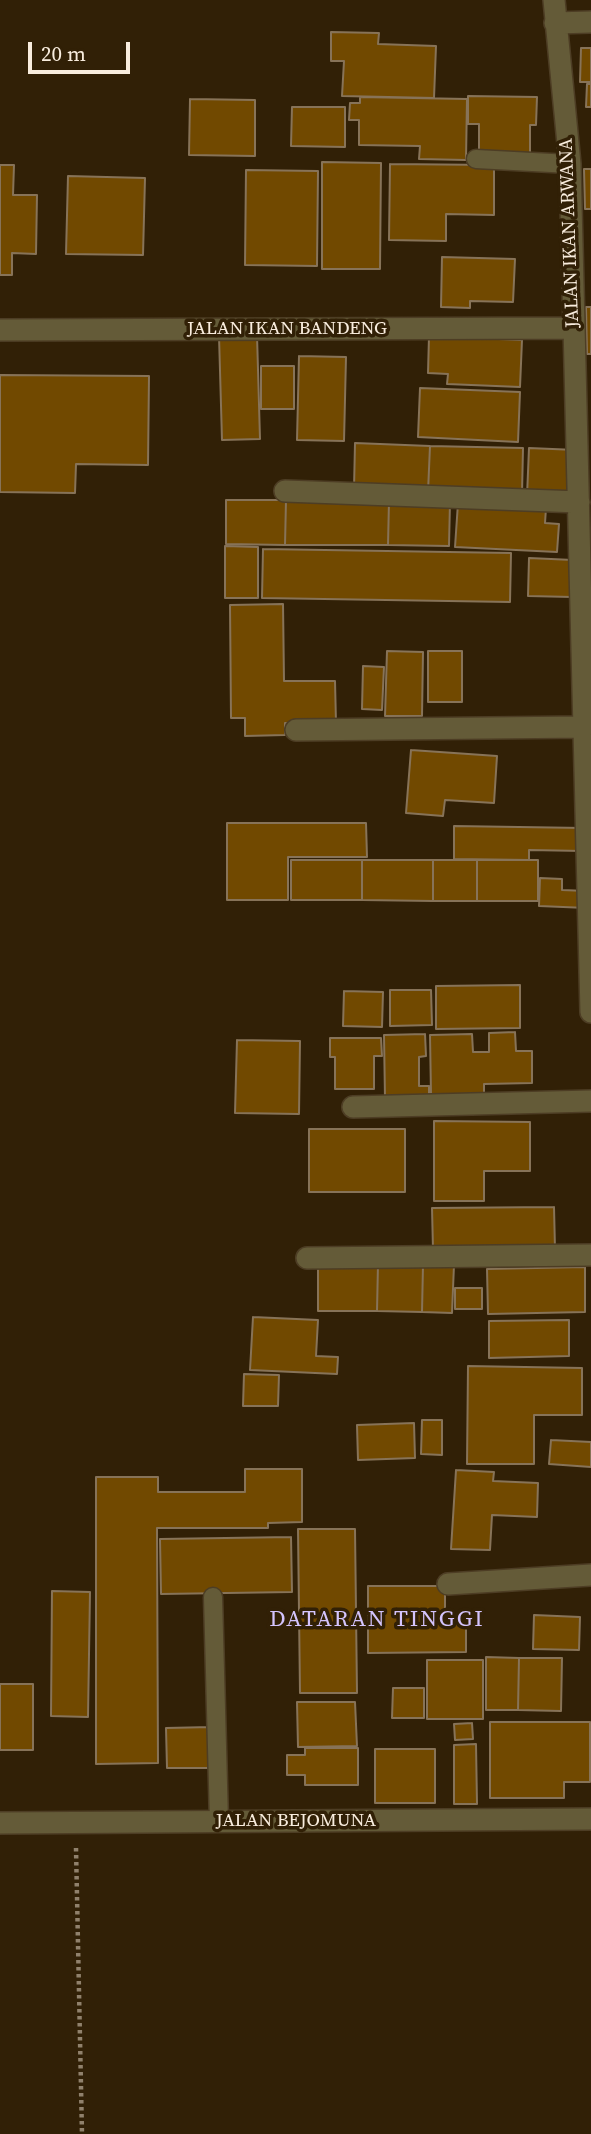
<!DOCTYPE html>
<html>
<head>
<meta charset="utf-8">
<style>
	body { margin:0 }
	#map { position:relative; width:591px; height:2134px; overflow:hidden; background:#312006; font-family:"Source Serif 4",serif }
	canvas { display:block }
	.scale { position:absolute; left:28px; top:42px; width:102px; height:32px; box-sizing:border-box; border:4px solid #f9edde; border-top:0; padding-left:9px; font-size:21px; line-height:24px; white-space:nowrap; color:#f9edde; -webkit-text-stroke:5px #312006; paint-order:stroke }
</style>
</head>
<body>
<div id="map">
<canvas width="591" height="2134"></canvas>
<div class="scale">20 m</div>
</div>
<script>
const c = document.querySelector('canvas').getContext('2d');
c.lineJoin = 'round';
function paint(path, color) {
  c.fillStyle = color;
  c.fill(path, 'evenodd');
}
function poly(rows) {
  const path = new Path2D();
  for (const r of rows) {
    path.moveTo(r[0], r[1]);
    for (let i = 2; i < r.length; i += 2) path.lineTo(r[i], r[i + 1]);
  }
  return path;
}
function trace(path, color, width, dash) {
  c.strokeStyle = color;
  c.lineWidth = width;
  c.lineCap = dash ? 'butt' : 'round';
  c.setLineDash(dash || []);
  c.stroke(path);
}
function write(font, color, halo, rows, align = 'center') {
  c.font = font + ' "Source Serif 4",serif';
  c.lineWidth = 7;
  c.setLineDash([]);
  c.textBaseline = 'middle';
  c.strokeStyle = halo;
  c.fillStyle = color;
  for (const [text, x, y, turn = 0] of rows) {
    c.save();
    c.translate(x, y);
    c.rotate((+turn || 0) * Math.PI / 180);
    c.textAlign = isNaN(turn) ? turn : align;
    if (halo) c.strokeText(text, 0, 0);
    c.fillText(text, 0, 0);
    c.restore();
  }
}
const building = poly([
	[331,32,379,33,378,44,436,46,434,98,342,96,344,61,331,61,331,32],
	[581,48,591,48,591,82,580,82,581,48],
	[587,84,591,84,591,107,586,107,587,84],
	[468,96,537,97,536,125,530,125,530,156,479,155,479,124,468,124,468,96],
	[360,97,467,99,466,160,419,159,420,146,359,145,359,120,349,120,350,103,360,103,360,97],
	[190,99,255,100,255,156,189,155,190,99],
	[292,107,345,107,345,147,291,146,292,107],
	[322,162,381,163,380,269,322,269,322,162],
	[390,164,494,165,494,215,446,214,446,241,389,240,390,164],
	[0,165,14,165,13,195,37,195,36,254,12,253,12,275,0,275,0,165],
	[584,169,591,169,591,209,585,209,584,169],
	[246,170,318,171,317,266,245,265,246,170],
	[68,176,145,178,143,255,66,254,68,176],
	[442,257,515,259,513,302,470,301,470,308,441,307,442,257],
	[586,307,591,307,591,354,587,354,586,307],
	[257,335,260,439,222,440,219,336,257,335],
	[429,336,522,340,520,387,447,384,448,374,428,373,429,336],
	[299,356,346,357,344,441,297,440,299,356],
	[261,366,294,366,294,409,261,409,261,366],
	[0,375,149,376,148,465,76,464,75,493,0,492,0,375],
	[420,388,520,392,518,442,418,437,420,388],
	[355,443,430,446,428,492,354,489,355,443],
	[430,446,523,448,522,494,428,492,430,446],
	[529,448,576,450,573,498,527,496,529,448],
	[226,500,286,500,285,545,226,544,226,500],
	[286,500,389,501,388,545,285,545,286,500],
	[389,501,450,502,449,546,388,545,389,501],
	[458,503,546,508,545,523,559,524,557,552,455,547,458,503],
	[225,546,258,547,258,598,225,598,225,546],
	[263,549,511,553,510,602,262,598,263,549],
	[529,558,573,560,572,597,528,596,529,558],
	[283,604,284,681,335,681,336,723,285,723,285,735,245,736,245,718,231,718,230,605,283,604],
	[387,651,423,652,422,716,385,716,387,651],
	[428,651,462,651,462,702,428,702,428,651],
	[363,666,384,667,382,710,362,709,363,666],
	[411,750,497,756,494,803,445,800,443,816,406,813,411,750],
	[227,823,366,823,367,857,288,857,288,900,227,900,227,823],
	[454,826,584,828,583,851,529,850,529,860,454,859,454,826],
	[291,860,362,860,362,900,291,900,291,860],
	[362,860,433,860,433,901,362,900,362,860],
	[433,860,477,860,477,901,433,901,433,860],
	[477,860,538,860,538,901,477,901,477,860],
	[540,878,562,879,562,890,587,891,587,908,539,906,540,878],
	[520,985,520,1028,436,1029,436,986,520,985],
	[390,990,431,990,432,1025,390,1026,390,990],
	[344,991,383,992,382,1027,343,1026,344,991],
	[515,1032,516,1051,532,1051,532,1083,484,1084,484,1095,431,1095,430,1035,472,1034,473,1052,489,1052,489,1033,515,1032],
	[425,1034,426,1056,419,1057,419,1086,429,1086,429,1097,385,1099,384,1035,425,1034],
	[330,1038,381,1038,382,1056,374,1056,374,1089,335,1089,335,1057,330,1057,330,1038],
	[237,1040,300,1041,299,1114,235,1113,237,1040],
	[434,1121,530,1122,530,1171,484,1171,484,1201,434,1201,434,1121],
	[309,1129,405,1129,405,1192,309,1192,309,1129],
	[554,1207,555,1249,433,1250,432,1208,554,1207],
	[318,1263,378,1264,377,1311,318,1311,318,1263],
	[378,1264,423,1265,422,1312,377,1311,378,1264],
	[423,1265,454,1265,452,1313,422,1312,423,1265],
	[585,1267,585,1312,488,1314,487,1269,585,1267],
	[455,1288,482,1288,482,1309,455,1309,455,1288],
	[253,1317,318,1320,316,1356,338,1357,337,1374,250,1370,253,1317],
	[569,1320,569,1356,489,1358,489,1321,569,1320],
	[468,1366,582,1368,582,1415,534,1415,534,1464,467,1464,468,1366],
	[244,1374,279,1375,278,1406,243,1406,244,1374],
	[422,1420,442,1420,442,1455,421,1454,422,1420],
	[414,1423,415,1458,358,1460,357,1425,414,1423],
	[551,1440,591,1442,591,1467,549,1464,551,1440],
	[245,1469,302,1469,302,1522,268,1523,268,1528,157,1528,158,1763,96,1764,96,1477,158,1477,158,1492,245,1492,245,1469],
	[456,1470,494,1472,493,1481,538,1483,537,1517,492,1515,490,1550,451,1549,456,1470],
	[298,1529,355,1529,357,1693,300,1693,298,1529],
	[291,1537,292,1592,161,1594,160,1539,291,1537],
	[368,1586,445,1586,445,1624,466,1624,466,1652,368,1653,368,1586],
	[52,1591,90,1592,88,1717,51,1716,52,1591],
	[534,1615,580,1617,579,1650,533,1649,534,1615],
	[486,1657,519,1658,518,1710,486,1710,486,1657],
	[519,1658,562,1658,561,1711,518,1710,519,1658],
	[427,1660,483,1660,483,1719,427,1719,427,1660],
	[0,1684,33,1684,33,1750,0,1750,0,1684],
	[393,1688,424,1688,424,1718,392,1718,393,1688],
	[297,1702,355,1702,357,1746,298,1747,297,1702],
	[490,1722,590,1722,590,1782,564,1782,564,1798,490,1798,490,1722],
	[472,1723,473,1739,455,1740,454,1724,472,1723],
	[211,1727,212,1768,167,1768,166,1728,211,1727],
	[476,1744,477,1804,454,1804,454,1745,476,1744],
	[305,1748,358,1748,358,1785,305,1785,305,1775,287,1775,287,1755,305,1755,305,1748],
	[375,1749,435,1749,435,1803,375,1803,375,1749]
]);
paint(building, '#714900');
trace(building, '#877358', 2);
const lane = poly([
	[476,159,570,164],
	[213,1597,219,1822]
]);
const street = poly([
	[554,0,570,164,591,1012],
	[555,23,591,22],
	[0,330,573,328],
	[285,491,579,502],
	[296,730,584,727],
	[353,1107,591,1101],
	[307,1258,591,1255],
	[448,1584,591,1575],
	[0,1823,591,1819]
]);
trace(lane, '#4d3d24', 21);
trace(street, '#4d3d24', 24);
trace(poly([
	[76,1848,82,2134]
]), '#90816c', 4.5, [3.5, 3.5]);
trace(lane, '#645b38', 18);
trace(street, '#645b38', 21);
write('19px', '#f9edde', '#312006', [
	["JALAN IKAN ARWANA",570,233,-92],
	["JALAN IKAN BANDENG",287,329],
	["JALAN BEJOMUNA",296,1821]
]);
c.letterSpacing = '2px';
write('23px', '#d4c4fd', '#312006', [
	["DATARAN TINGGI",377,1620]
]);
c.letterSpacing = '0px';
</script>
</body>
</html>
